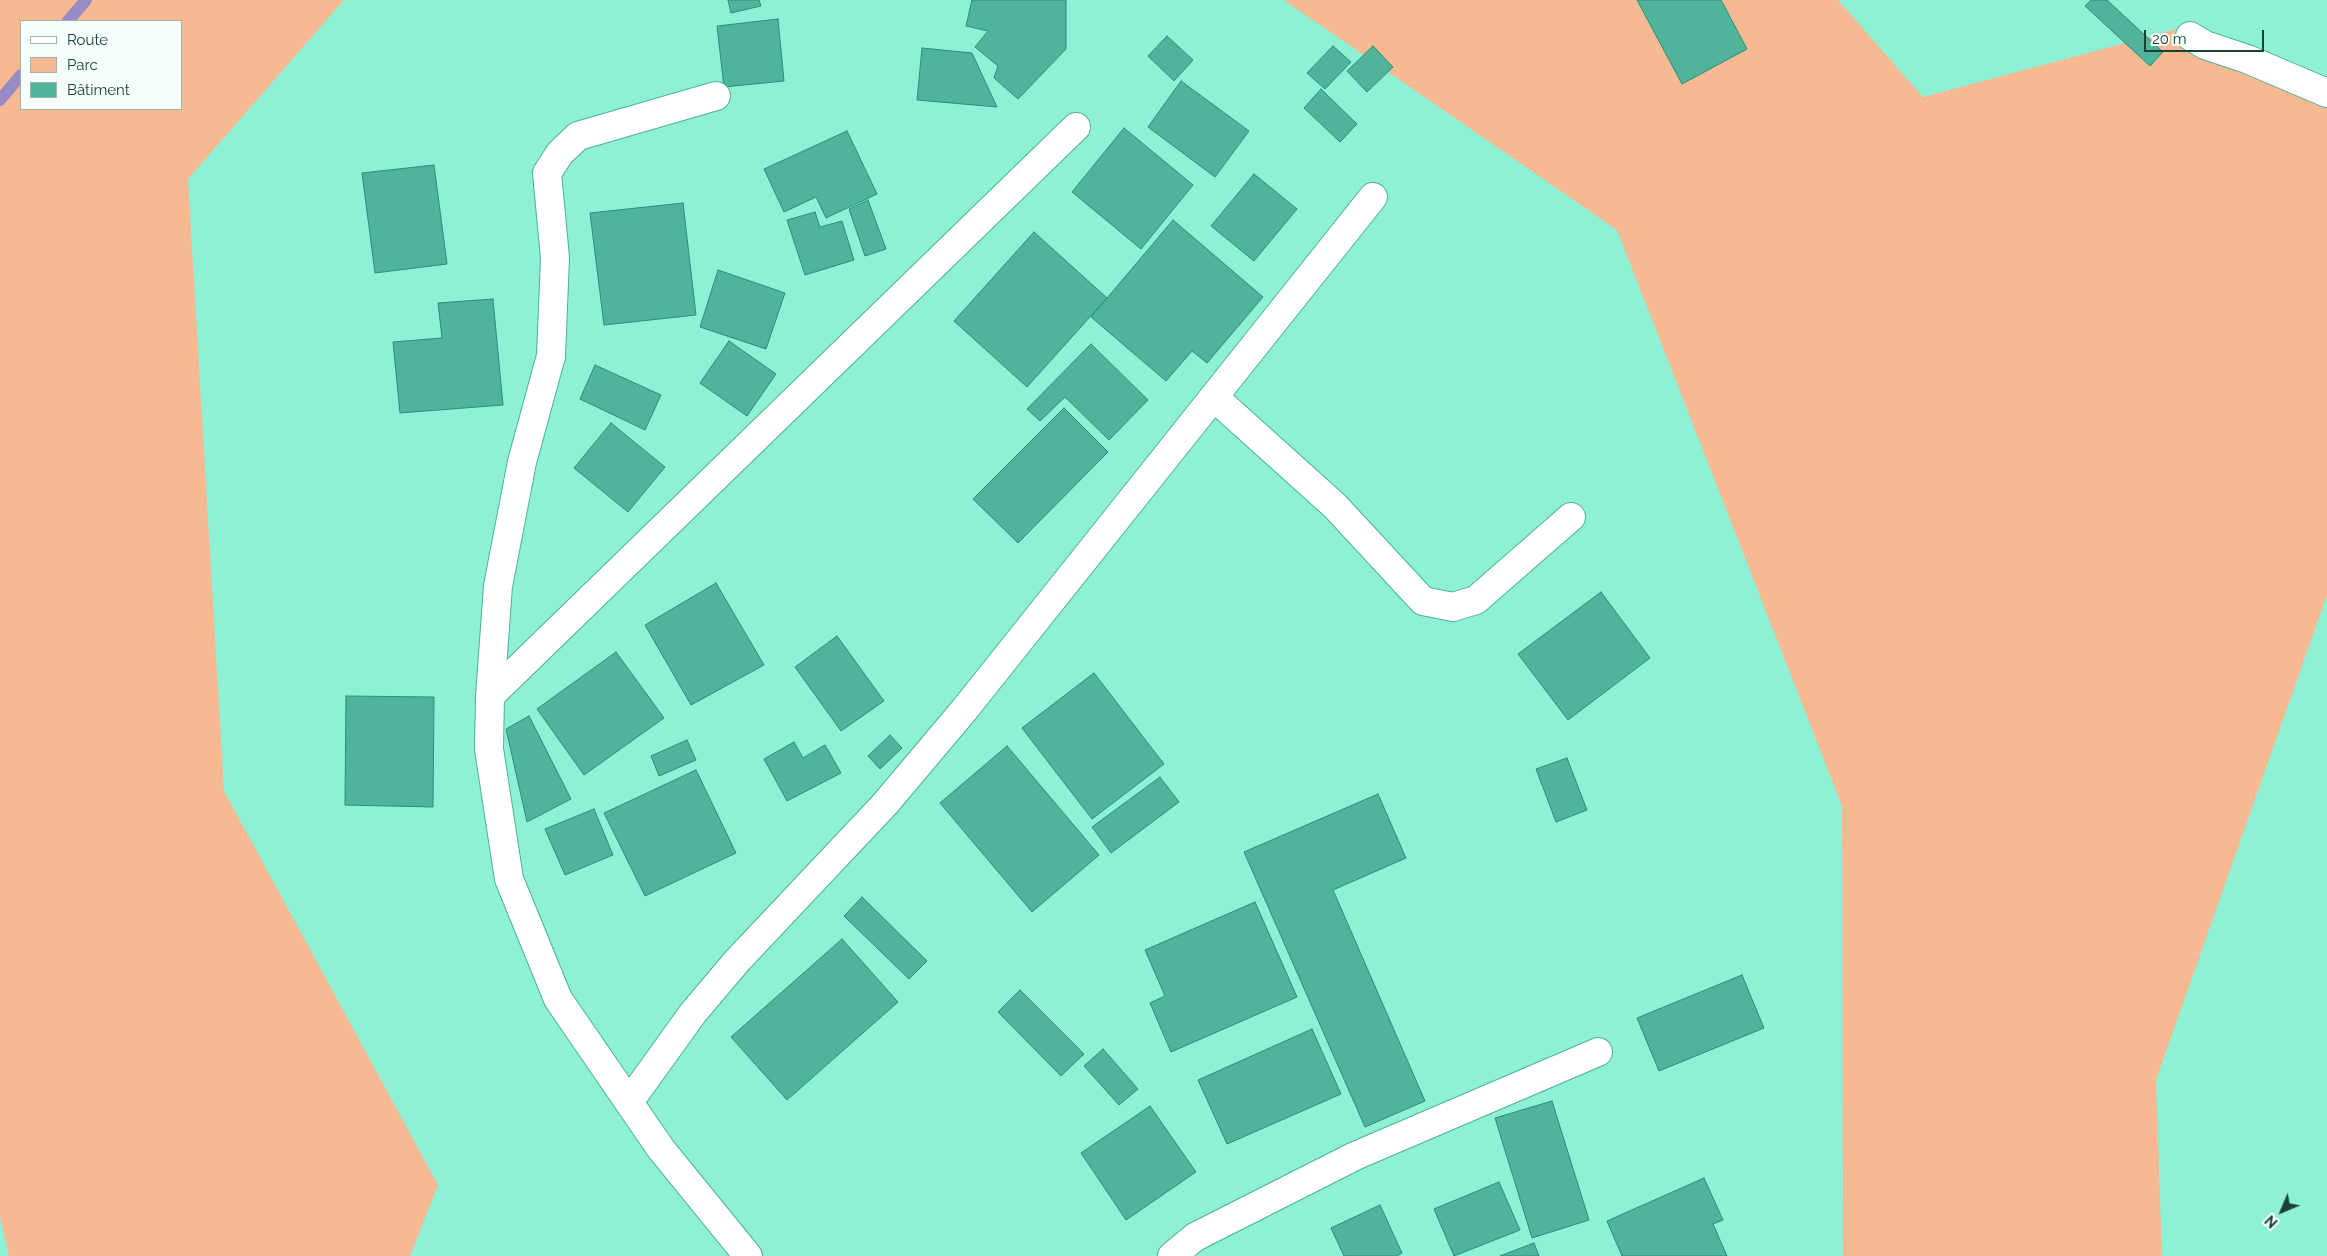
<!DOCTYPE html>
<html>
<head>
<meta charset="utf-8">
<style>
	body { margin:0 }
	#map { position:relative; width:2327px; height:1256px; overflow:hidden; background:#8ef1d6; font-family:Raleway,sans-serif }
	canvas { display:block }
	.legend { position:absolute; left:20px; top:20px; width:162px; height:90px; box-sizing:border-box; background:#f5fefb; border:1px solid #9db3ad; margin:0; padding:6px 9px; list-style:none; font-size:15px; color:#184237 }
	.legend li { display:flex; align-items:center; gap:10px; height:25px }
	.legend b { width:25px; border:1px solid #9db3ad }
	.north { position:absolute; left:2257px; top:1186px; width:50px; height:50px; -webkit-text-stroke:4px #f5fefb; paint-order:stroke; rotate:225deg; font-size:14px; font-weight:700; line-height:20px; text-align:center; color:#184237 }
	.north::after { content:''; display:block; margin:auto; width:18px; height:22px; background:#184237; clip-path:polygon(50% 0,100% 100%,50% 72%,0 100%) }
	.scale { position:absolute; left:2144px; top:30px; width:120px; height:22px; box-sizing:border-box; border:2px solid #184237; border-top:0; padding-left:6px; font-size:15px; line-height:18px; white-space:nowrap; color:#184237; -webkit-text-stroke:4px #f5fefb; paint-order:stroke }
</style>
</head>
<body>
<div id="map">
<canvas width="2327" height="1256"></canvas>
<ul class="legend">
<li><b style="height:6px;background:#fff"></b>Route</li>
<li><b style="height:14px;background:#f6b992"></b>Parc</li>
<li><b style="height:14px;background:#50b49a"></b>Bâtiment</li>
</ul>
<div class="north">N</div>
<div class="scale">20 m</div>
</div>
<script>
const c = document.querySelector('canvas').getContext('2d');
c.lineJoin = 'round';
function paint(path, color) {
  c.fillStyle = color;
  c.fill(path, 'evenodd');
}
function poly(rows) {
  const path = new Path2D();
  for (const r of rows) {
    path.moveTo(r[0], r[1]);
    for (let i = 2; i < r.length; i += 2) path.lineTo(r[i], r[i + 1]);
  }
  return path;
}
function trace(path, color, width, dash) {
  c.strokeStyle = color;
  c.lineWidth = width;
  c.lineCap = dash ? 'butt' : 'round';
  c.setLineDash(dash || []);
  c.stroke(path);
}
paint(poly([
	[0,0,344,0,188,179,224,791,438,1185,410,1256,9,1256,0,1217],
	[181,21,181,109,21,109,21,21],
	[1284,0,1838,0,1923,97,2185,27,2327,101,2327,595,2156,1080,2162,1256,1843,1256,1842,806,1617,230]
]), '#f6b992');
trace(poly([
	[68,21,86,0],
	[0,100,21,75]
]), '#988bc6', 12);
const building = poly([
	[728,0,759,0,761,6,731,13,728,0],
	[972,0,1066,0,1066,49,1018,99,994,78,998,66,975,47,988,31,966,26,972,0],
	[1637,0,1721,0,1747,49,1682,84,1637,0],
	[2091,0,2107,0,2163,52,2150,66,2085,6,2091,0],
	[778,19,784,81,724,87,717,26,778,19],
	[1167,36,1193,60,1174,81,1148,56,1167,36],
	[1333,46,1351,62,1325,89,1307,73,1333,46],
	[1373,46,1393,67,1367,92,1347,71,1373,46],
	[922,48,972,53,997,107,917,100,922,48],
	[1181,81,1249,131,1215,177,1148,127,1181,81],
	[1321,89,1357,124,1340,142,1304,108,1321,89],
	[1124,128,1193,185,1141,249,1072,192,1124,128],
	[847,131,877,194,826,218,816,197,784,212,764,169,847,131],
	[434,165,447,264,375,273,362,173,434,165],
	[1254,174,1297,209,1254,261,1211,226,1254,174],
	[868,200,886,249,865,256,849,209,868,200],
	[683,203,696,315,604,325,590,213,683,203],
	[815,212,820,227,842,221,854,260,805,275,787,220,815,212],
	[1173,220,1263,297,1207,363,1192,351,1166,381,1091,317,1173,220],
	[1034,232,1107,298,1027,387,954,321,1034,232],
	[718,270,785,293,766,349,700,327,718,270],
	[493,299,503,405,400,413,393,342,442,338,438,303,493,299],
	[729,341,776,374,747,416,700,383,729,341],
	[1091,344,1148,400,1109,440,1065,397,1040,421,1027,409,1091,344],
	[595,365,661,395,645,430,580,399,595,365],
	[1064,408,1108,452,1018,543,973,499,1064,408],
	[611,423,665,467,628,512,574,468,611,423],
	[716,583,764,665,691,705,645,625,716,583],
	[1601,592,1650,658,1568,720,1518,654,1601,592],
	[837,636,884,701,841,731,795,667,837,636],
	[616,652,664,718,584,775,537,709,616,652],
	[1094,673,1164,764,1092,819,1022,728,1094,673],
	[346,696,434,697,433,807,345,805,346,696],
	[529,716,571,799,527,822,506,729,529,716],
	[890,735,902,748,880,769,868,756,890,735],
	[687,740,696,760,659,776,651,756,687,740],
	[794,742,803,758,825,745,841,773,787,801,764,759,794,742],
	[1007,746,1099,855,1032,912,940,803,1007,746],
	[1567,758,1587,810,1556,822,1536,769,1567,758],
	[696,770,736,853,645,896,604,813,696,770],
	[1160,777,1179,802,1111,853,1092,827,1160,777],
	[1378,794,1406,858,1333,890,1425,1101,1365,1127,1244,852,1378,794],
	[594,809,613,855,565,875,545,829,594,809],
	[862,897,927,961,909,979,844,916,862,897],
	[1255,902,1297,997,1171,1052,1150,1003,1165,996,1145,950,1255,902],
	[842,939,898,1002,787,1100,731,1037,842,939],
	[1742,975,1764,1028,1659,1071,1637,1018,1742,975],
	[1020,990,1084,1054,1061,1076,998,1012,1020,990],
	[1312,1029,1341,1094,1227,1144,1198,1080,1312,1029],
	[1103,1049,1138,1089,1119,1105,1084,1066,1103,1049],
	[1552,1101,1589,1220,1532,1238,1495,1118,1552,1101],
	[1150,1106,1196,1172,1126,1220,1081,1153,1150,1106],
	[1704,1178,1723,1220,1713,1224,1727,1256,1622,1256,1607,1221,1704,1178],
	[1499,1182,1520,1230,1454,1256,1434,1209,1499,1182],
	[1380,1205,1402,1253,1397,1256,1344,1256,1331,1228,1380,1205],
	[1534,1243,1539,1256,1500,1256,1534,1243]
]);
paint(building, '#50b49a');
trace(building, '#239078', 1);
const minor = poly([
	[2190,36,2205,45,2247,59,2327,93],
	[716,96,578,136,560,153,547,173,555,258,551,356,522,462,498,586,490,696,489,749,509,879,558,999,661,1149,748,1256],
	[1215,398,1335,506,1423,601,1453,607,1476,600,1571,517],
	[490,696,1076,127],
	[629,1102,693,1013,737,961,885,804,965,709,1373,197],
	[1172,1256,1195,1237,1355,1156,1598,1052]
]);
trace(minor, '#4cb197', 30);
trace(minor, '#fff', 28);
</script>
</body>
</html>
